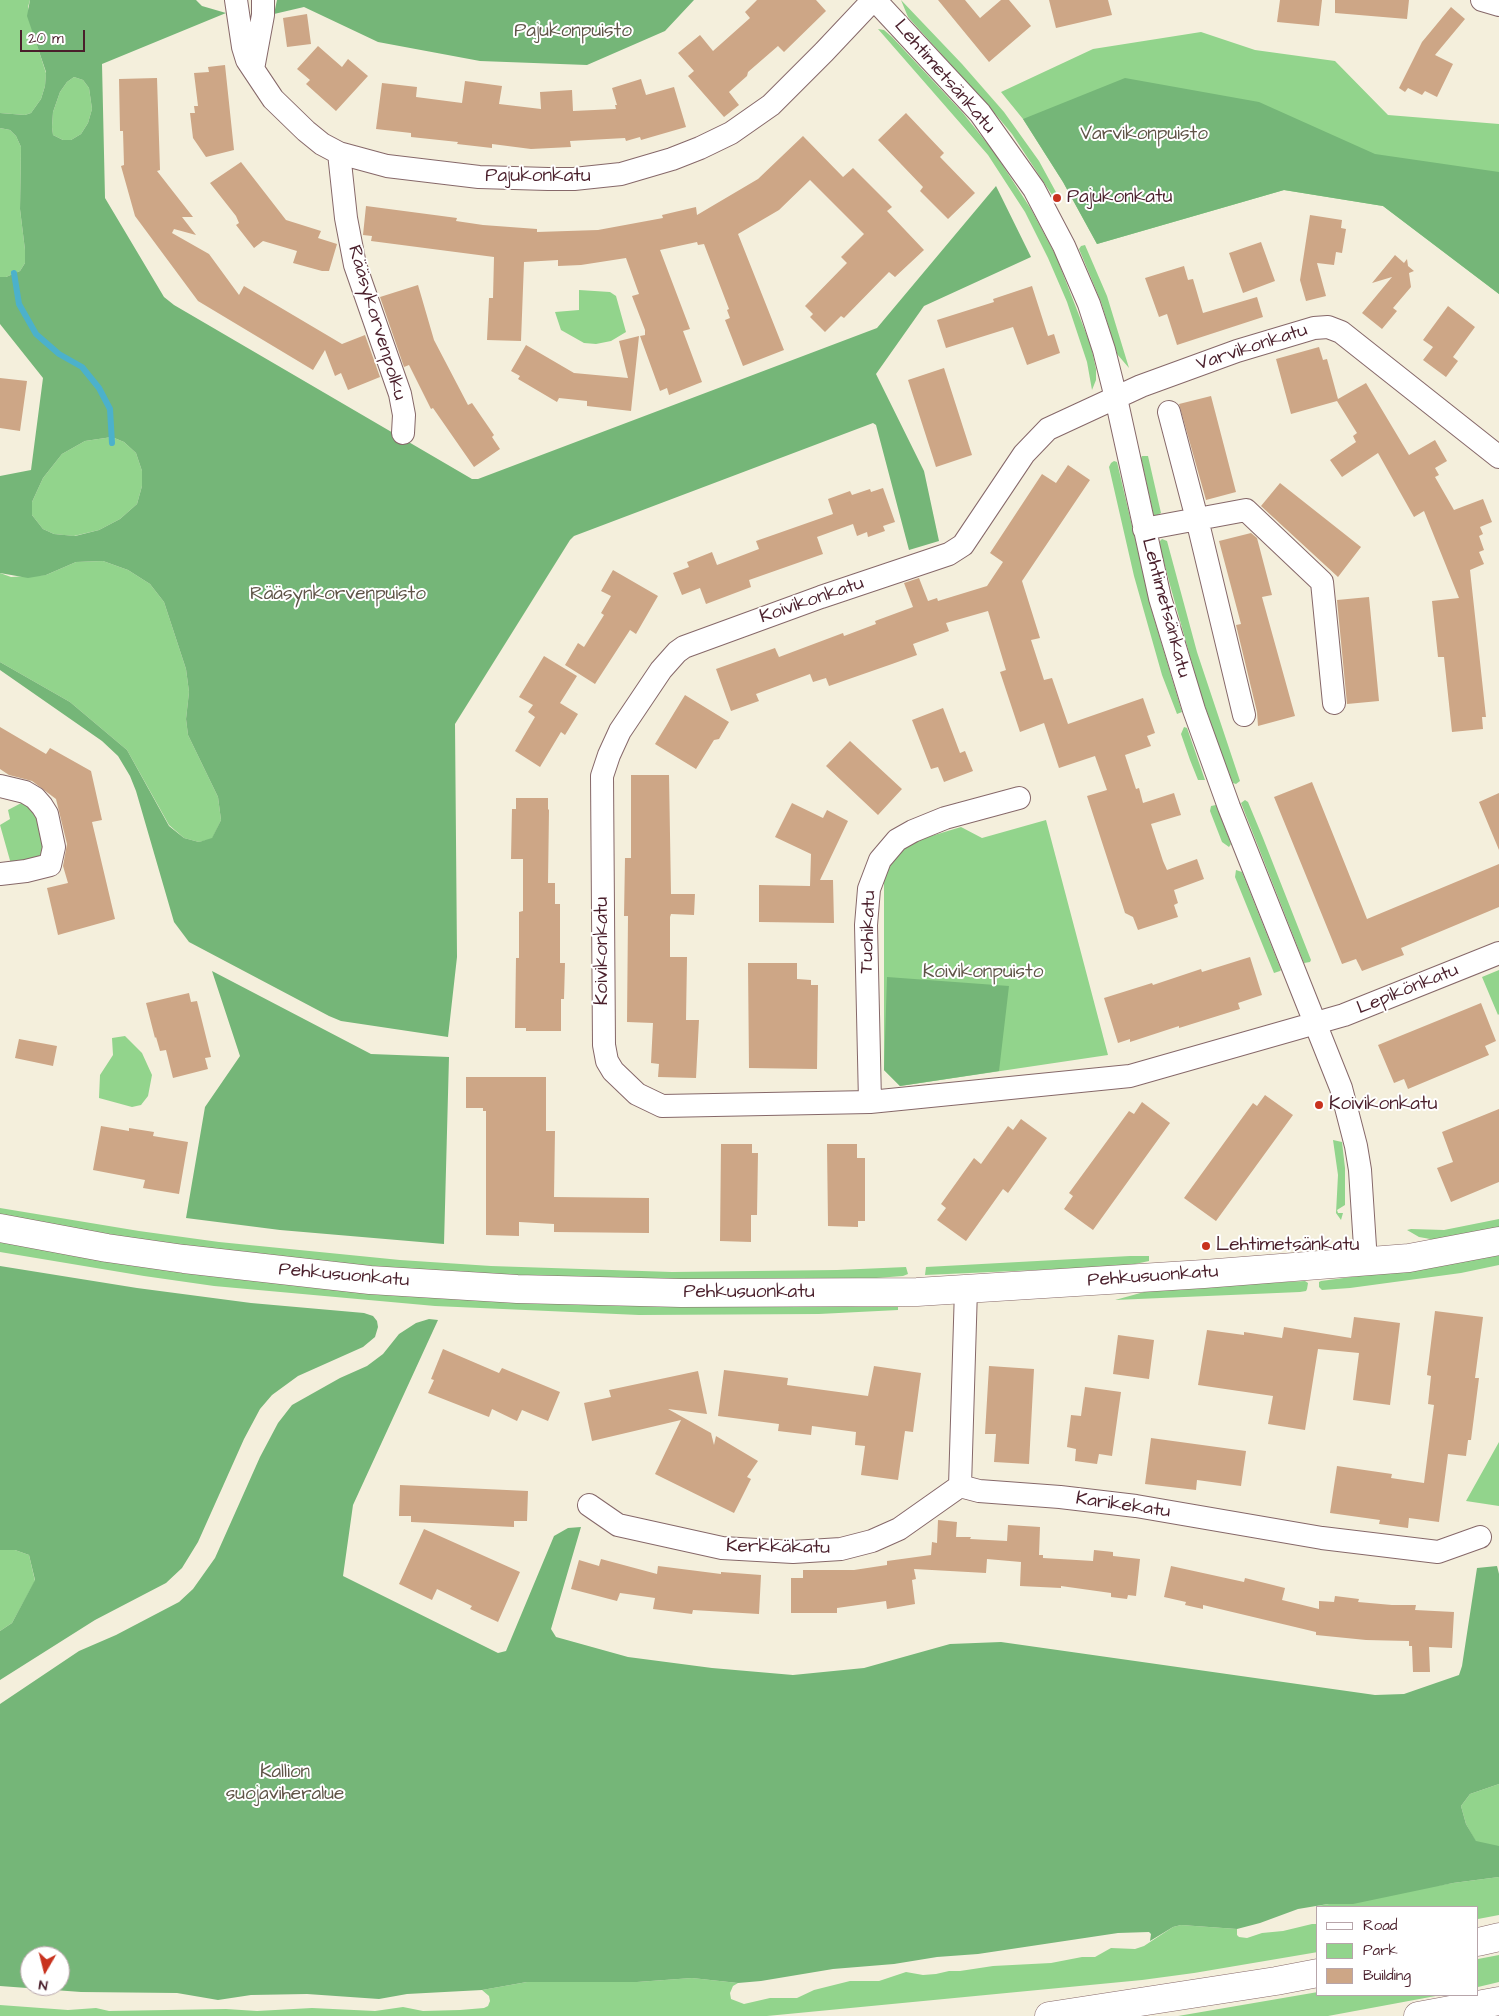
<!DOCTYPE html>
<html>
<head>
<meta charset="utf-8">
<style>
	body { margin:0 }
	#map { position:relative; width:1499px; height:2016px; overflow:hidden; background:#f4efdc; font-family:"Architects Daughter",sans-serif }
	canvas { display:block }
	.legend { position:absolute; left:1316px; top:1906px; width:162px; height:90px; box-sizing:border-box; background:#fff; border:1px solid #b7a5aa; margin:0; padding:6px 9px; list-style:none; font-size:15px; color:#4a1f2b }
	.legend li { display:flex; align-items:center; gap:10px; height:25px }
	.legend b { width:25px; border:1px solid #b7a5aa }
	.north { position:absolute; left:20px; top:1946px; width:50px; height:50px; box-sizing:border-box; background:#fff; border:1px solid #b7a5aa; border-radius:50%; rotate:188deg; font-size:14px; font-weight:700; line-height:20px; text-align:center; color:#4a1f2b }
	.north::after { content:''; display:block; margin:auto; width:18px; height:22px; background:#c8321e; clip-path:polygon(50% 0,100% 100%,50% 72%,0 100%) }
	.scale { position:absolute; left:20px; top:30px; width:65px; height:22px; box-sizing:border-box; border:2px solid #4a1f2b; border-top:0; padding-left:6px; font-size:15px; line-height:18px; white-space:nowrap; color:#4a1f2b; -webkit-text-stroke:4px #fff; paint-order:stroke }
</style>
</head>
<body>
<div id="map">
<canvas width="1499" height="2016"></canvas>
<ul class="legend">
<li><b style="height:6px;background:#fff"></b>Road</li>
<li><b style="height:14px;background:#92d48c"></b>Park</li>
<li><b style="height:14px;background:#cda686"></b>Building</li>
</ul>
<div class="north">N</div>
<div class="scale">20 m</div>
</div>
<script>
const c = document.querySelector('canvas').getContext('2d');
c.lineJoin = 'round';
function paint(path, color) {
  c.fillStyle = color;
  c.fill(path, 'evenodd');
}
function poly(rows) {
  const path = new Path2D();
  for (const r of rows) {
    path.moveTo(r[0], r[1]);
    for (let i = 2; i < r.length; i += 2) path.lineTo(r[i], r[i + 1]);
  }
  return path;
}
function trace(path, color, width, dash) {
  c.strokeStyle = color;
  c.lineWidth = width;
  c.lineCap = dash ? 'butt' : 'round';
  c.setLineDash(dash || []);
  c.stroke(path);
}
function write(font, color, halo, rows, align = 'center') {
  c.font = font + ' "Architects Daughter",sans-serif';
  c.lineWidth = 4;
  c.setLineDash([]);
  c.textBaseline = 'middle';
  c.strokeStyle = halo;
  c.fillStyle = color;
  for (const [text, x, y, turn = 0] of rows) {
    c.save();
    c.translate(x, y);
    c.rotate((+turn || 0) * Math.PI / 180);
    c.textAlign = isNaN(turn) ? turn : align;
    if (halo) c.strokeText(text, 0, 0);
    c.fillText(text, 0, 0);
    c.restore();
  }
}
paint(poly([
	[0,0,30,0,28,7,35,39,46,73,45,86,41,99,31,113,25,115,0,113],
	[901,0,962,64,1004,112,1039,161,1057,194,1052,195,1012,134,997,116,908,17],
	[878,29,884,30,892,37,963,113,994,152,1031,209,1056,256,1091,346,1096,369,1096,380,1092,390,1087,362,1067,302,1048,258,1025,212,988,155],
	[1201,32,1255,50,1335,61,1388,115,1499,124,1499,294,1383,206,1284,190,1097,244,1063,182,1023,119,1001,92,1093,49],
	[74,77,83,80,89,88,92,109,88,123,81,134,71,140,63,140,53,135,52,127,53,112,60,92,67,82],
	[0,128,10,130,16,136,21,147,20,209,25,250,25,263,20,271,6,277,0,277],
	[1085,245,1107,296,1129,368,1117,354,1101,302,1079,249,1081,246],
	[579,290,610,292,616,296,626,332,611,341,596,344,584,343,561,330,555,312,579,310],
	[112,437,124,442,136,453,142,471,142,486,137,504,120,519,99,530,74,536,54,534,43,529,32,515,32,502,43,478,62,454,85,441],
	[1142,456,1148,456,1161,513,1154,517,1141,458],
	[1114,461,1117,462,1153,615,1182,712,1177,714,1162,675,1134,576,1109,467,1111,463],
	[1162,539,1167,541,1197,652,1240,781,1236,784,1233,783,1224,761,1200,692,1170,585,1160,547,1160,541],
	[103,561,128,570,150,584,164,602,186,669,189,692,186,719,188,735,218,797,221,820,212,839,199,842,184,838,169,825,127,750,70,702,0,662,0,573,11,577,46,575,76,562],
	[1184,727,1187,728,1205,780,1198,780,1190,760,1181,734],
	[27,800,33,806,46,852,43,860,11,864,0,825,10,819,8,810],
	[1245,800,1248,802,1263,838,1311,960,1310,962,1304,963,1241,803],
	[1216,805,1231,844,1229,847,1222,842,1210,811,1211,806],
	[1046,820,1108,1055,900,1086,884,1070,884,872,908,843,961,827,982,838],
	[1236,870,1242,872,1281,970,1280,971,1274,973,1235,877],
	[1499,970,1499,1014,1498,1015,1482,977],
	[125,1036,142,1053,152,1075,148,1096,141,1105,132,1107,99,1098,100,1075,113,1055,112,1038],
	[1333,1140,1342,1142,1345,1168,1345,1205,1337,1210,1338,1213,1343,1213,1341,1220,1336,1213,1338,1175],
	[0,1208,139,1231,219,1242,400,1260,491,1266,672,1272,837,1270,906,1267,908,1274,903,1276,863,1279,742,1282,489,1277,266,1258,32,1223,0,1214],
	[1499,1219,1499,1229,1436,1240,1419,1237,1407,1230,1411,1229,1444,1230],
	[0,1242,80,1256,861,1307,898,1307,898,1310,819,1314,639,1315,435,1306,214,1286,144,1276,0,1252],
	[1499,1254,1499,1265,1461,1273,1350,1288,1322,1290,1319,1287,1319,1282,1321,1281,1442,1265],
	[1130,1256,1149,1256,1149,1261,1126,1266,925,1275,926,1267],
	[1305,1281,1308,1283,1307,1289,1306,1291,1300,1292,1115,1300,1155,1289],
	[1499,1442,1499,1506,1466,1501],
	[0,1550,15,1550,29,1555,35,1581,12,1623,0,1631],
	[1499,1784,1499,1846,1496,1847,1476,1842,1466,1824,1461,1806,1470,1794],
	[1499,1877,1499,1915,1478,1919,1478,1907,1317,1906,1453,1883],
	[1312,1924,1318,1924,1318,1952,1194,1973,1142,1980,767,2016,0,2016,0,2005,68,2010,96,2008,109,2011,226,2009,257,2011,312,2008,375,2011,403,2007,423,2011,460,2010,484,2008,488,2006,490,2001,489,1996,482,1990,527,1982,637,1982,692,1978,738,1983,733,1986,730,1993,731,1999,744,2004,770,1998,797,1998,814,1990,850,1981,879,1981,906,1972,923,1975,936,1974,949,1971,960,1971,993,1966,1051,1963,1082,1957,1095,1957,1111,1948,1135,1949,1144,1946,1173,1927,1181,1925,1237,1929,1237,1935,1239,1937,1247,1938,1262,1933,1283,1931],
	[1499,1955,1499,1982,1478,1987,1478,1959],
	[1318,1992,1318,1995,1441,1995,1328,2016,1178,2016]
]), '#92d48c');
paint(poly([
	[30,0,196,0,202,6,226,13,102,64,105,198,164,297,174,305,472,479,478,479,877,328,996,186,1031,257,924,306,876,374,924,471,939,541,909,550,876,425,873,423,574,536,570,540,455,724,457,957,448,1037,341,1021,329,1016,189,942,174,922,136,791,130,776,118,756,102,741,0,670,0,662,70,702,127,750,169,826,184,838,199,842,212,838,221,820,218,797,188,735,186,719,189,692,186,669,164,602,150,584,128,570,103,561,76,562,46,575,28,578,0,573,0,476,31,470,43,378,0,324,0,277,6,277,20,271,25,263,25,250,20,209,21,147,16,136,10,130,0,128,0,113,25,115,31,113,41,99,45,86,46,72,27,16],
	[74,77,83,80,89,88,92,109,88,123,81,134,71,140,63,140,53,135,52,127,53,112,60,92,67,82],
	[112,437,124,442,136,453,142,471,142,486,137,504,120,519,99,530,75,536,54,534,43,529,32,515,32,502,43,478,62,454,85,441],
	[277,0,694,0,665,31,587,65,480,61,378,42,304,7,274,14],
	[1125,78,1259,102,1375,154,1499,172,1499,294,1383,206,1284,190,1097,244,1063,182,1023,119],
	[212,971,371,1054,449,1057,444,1244,280,1230,186,1218,205,1107,240,1056],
	[887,977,1009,986,999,1071,900,1086,884,1070],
	[0,1266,137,1288,251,1303,364,1313,373,1316,377,1321,378,1327,375,1337,363,1347,298,1376,272,1395,260,1409,244,1439,198,1542,182,1568,166,1583,95,1620,0,1680,0,1631,12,1623,35,1580,29,1555,15,1550,0,1550],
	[429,1319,438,1320,353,1505,343,1576,498,1653,506,1651,554,1536,568,1528,581,1527,551,1629,556,1637,628,1657,712,1668,793,1675,864,1668,950,1644,1001,1642,1375,1695,1404,1694,1459,1675,1462,1666,1477,1568,1497,1566,1499,1574,1499,1784,1470,1794,1461,1806,1466,1824,1476,1841,1499,1846,1499,1877,1453,1883,1353,1904,1328,1904,1298,1909,1260,1923,1237,1929,1181,1925,1173,1927,1150,1941,1151,1934,1149,1932,1118,1933,978,1954,937,1957,894,1964,833,1969,761,1981,738,1983,692,1978,637,1982,527,1982,482,1990,407,1994,379,1999,307,1994,251,1995,218,2000,177,1993,81,1992,0,1986,0,1704,79,1651,116,1635,179,1602,193,1589,215,1558,260,1457,278,1423,292,1405,340,1378,367,1366,383,1354,399,1334,416,1323],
	[30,1956,60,1956,60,1986,30,1986]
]), '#75b678');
trace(poly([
	[14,273,19,304,36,334,59,354,82,367,99,388,110,409,112,443]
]), '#4cb1cb', 6);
paint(poly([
	[757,0,816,0,826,11,784,52,778,46,748,72,747,76,729,92,739,105,724,117,688,76,694,71,678,53,700,35,713,51,750,18,745,12],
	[938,0,965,0,980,18,1001,0,1009,0,1031,26,989,62],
	[1049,0,1108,0,1112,15,1056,28],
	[1280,0,1322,0,1319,26,1277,22],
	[1335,0,1409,0,1407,19,1335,13],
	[1451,7,1465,19,1435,55,1453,64,1437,97,1425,91,1422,95,1408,88,1405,92,1399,88,1422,42],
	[307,14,311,44,287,47,283,18],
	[318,46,342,67,348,59,368,76,336,111,306,84,310,80,297,69],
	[225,65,234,150,206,157,193,138,190,113,195,113,194,106,198,106,194,73,209,72,208,67],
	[157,78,160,170,157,171,193,217,182,217,196,235,174,229,172,233,209,254,239,295,244,286,342,344,365,335,380,377,348,390,341,373,335,376,325,350,313,370,198,301,135,216,121,166,124,165,123,131,120,131,119,79],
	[641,79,646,95,674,87,686,127,641,140,640,137,626,141,625,138,570,141,571,147,531,149,492,144,492,148,457,144,458,142,411,137,411,133,376,129,382,83,417,87,416,97,462,103,465,81,502,86,499,104,541,109,540,92,572,90,573,111,616,109,615,105,617,105,612,88],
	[906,113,944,153,940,157,975,193,948,219,920,191,923,187,878,140],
	[803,136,843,177,853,168,892,207,887,211,924,250,895,277,889,272,844,318,841,316,825,332,810,317,813,314,805,306,847,263,841,257,864,234,810,180,779,210,738,234,784,350,743,366,725,320,730,318,727,310,729,309,704,244,698,245,697,242,660,250,690,329,683,331,702,382,669,395,667,388,660,391,640,336,645,335,645,330,632,296,639,294,626,258,581,265,558,266,558,260,524,262,521,341,487,340,489,298,493,298,494,257,371,241,372,236,363,235,366,206,457,218,456,221,483,225,537,229,537,232,598,230,663,218,662,215,696,207,697,215,758,179],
	[241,162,286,220,321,231,318,238,337,244,329,271,322,271,293,263,297,251,263,241,254,248,236,225,239,223,236,216,210,183],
	[1310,215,1342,220,1341,228,1346,229,1342,253,1336,252,1334,265,1317,263,1326,296,1306,301,1300,280],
	[1261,242,1275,281,1243,293,1229,253],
	[1395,255,1404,263,1407,259,1408,266,1414,271,1409,273,1411,287,1393,308,1397,311,1382,329,1362,313,1392,277,1372,283],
	[1184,266,1188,280,1193,279,1203,313,1257,297,1263,317,1177,345,1167,314,1159,317,1145,278],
	[418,285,434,340,468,405,472,403,494,435,492,437,500,449,474,467,433,408,431,409,409,365,404,367,380,297],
	[1032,286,1048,336,1054,334,1060,353,1027,365,1013,327,946,348,937,320,994,302,993,299],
	[1448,306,1475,327,1453,357,1458,361,1446,377,1423,360,1433,347,1423,340],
	[639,336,631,411,587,406,587,401,559,398,557,402,518,379,520,376,511,371,526,345,574,373,628,378,619,341],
	[1319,347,1323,360,1327,359,1338,399,1366,383,1409,455,1435,440,1447,461,1435,468,1439,475,1435,477,1454,510,1483,499,1492,522,1480,527,1483,534,1479,536,1484,550,1479,552,1484,564,1470,570,1486,717,1482,717,1483,729,1452,732,1444,657,1438,657,1432,601,1459,598,1424,511,1414,517,1378,453,1342,477,1330,460,1356,442,1353,436,1357,433,1337,401,1291,414,1276,359],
	[944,368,972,455,936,467,908,380],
	[0,378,27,381,20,431,0,428],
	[1211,396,1236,492,1206,500,1179,404],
	[1068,465,1090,480,1022,581,1040,638,1031,640,1044,680,1052,678,1068,724,1143,698,1155,733,1147,736,1151,746,1125,755,1136,789,1139,788,1143,803,1174,793,1181,815,1151,824,1163,861,1167,870,1197,859,1204,879,1174,890,1178,903,1174,905,1178,917,1138,930,1133,917,1125,913,1087,796,1107,790,1095,756,1059,768,1044,723,1020,732,1000,672,1006,670,988,611,946,623,949,631,913,644,917,655,892,664,829,686,826,678,813,682,810,674,756,694,759,701,731,711,716,669,775,648,779,657,843,633,844,636,876,624,875,621,913,607,904,583,919,578,928,601,937,598,938,601,987,586,1003,562,990,553,1042,474,1056,483],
	[1280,483,1361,547,1338,577,1261,506],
	[883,488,895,522,883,526,885,531,868,537,867,532,857,536,853,524,817,537,823,554,749,580,751,587,706,604,700,588,682,595,673,573,689,567,687,562,712,552,717,565,759,549,756,541,833,514,828,499,850,491,852,495,870,489,871,492],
	[1251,533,1257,538,1272,595,1262,597,1295,716,1258,726,1257,712,1236,625,1241,624,1219,541],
	[613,570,658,596,636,634,630,630,595,684,565,665,578,643,584,647,604,615,601,613,611,596,601,591],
	[1369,597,1379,701,1347,704,1337,600],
	[544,656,577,676,560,703,578,714,565,735,561,732,540,767,515,751,535,717,528,712,533,705,519,697],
	[685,695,729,722,719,739,714,740,696,769,655,744],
	[943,708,960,753,965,751,973,771,944,782,938,767,931,769,912,720],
	[0,727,46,754,50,748,91,771,102,820,92,822,115,919,58,935,47,888,68,883,63,866,67,844,56,799,32,781,9,775,0,769],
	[850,741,902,789,878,815,826,766],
	[631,775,669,775,671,894,695,894,694,915,671,914,670,917,670,957,687,957,686,1020,699,1020,696,1078,658,1077,659,1064,651,1063,653,1023,627,1022,628,916,624,916,625,858,631,858],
	[1312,782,1367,919,1499,864,1499,907,1401,948,1404,955,1362,971,1356,959,1342,964,1274,797],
	[1499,793,1499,850,1479,802],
	[516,798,548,798,548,809,549,810,548,883,555,883,555,904,560,904,560,963,565,963,564,999,561,999,561,1031,526,1031,526,1028,515,1028,516,958,519,958,519,912,523,911,523,859,511,859,512,809,516,809],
	[792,803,823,818,827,810,848,821,820,880,833,880,834,923,759,922,759,885,810,886,811,854,775,837],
	[1250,957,1262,995,1238,1003,1240,1009,1179,1028,1179,1026,1130,1042,1130,1039,1118,1043,1104,998,1152,983,1153,985,1201,969,1202,972],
	[748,963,797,963,797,979,811,980,811,985,818,985,817,1069,749,1068],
	[189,993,191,1002,197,1001,211,1057,205,1058,208,1069,173,1078,166,1050,160,1051,156,1037,155,1038,146,1003],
	[1481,1003,1496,1041,1485,1046,1489,1055,1408,1089,1404,1079,1394,1083,1378,1045],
	[19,1039,57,1046,53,1066,15,1058],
	[466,1077,546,1077,546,1131,555,1131,554,1197,649,1198,649,1233,554,1232,554,1224,519,1222,519,1236,486,1235,486,1111,483,1111,483,1108,466,1108],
	[1265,1095,1293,1115,1216,1221,1184,1198,1253,1103,1257,1106],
	[1142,1102,1170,1123,1093,1230,1064,1209,1073,1196,1069,1193,1129,1111,1134,1114],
	[1499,1109,1499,1182,1451,1202,1437,1168,1453,1162,1442,1132],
	[1021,1119,1047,1138,1008,1193,1003,1189,966,1241,937,1220,946,1208,941,1204,974,1158,981,1164,1008,1126,1013,1130],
	[101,1126,129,1131,129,1128,154,1132,153,1136,188,1142,179,1194,143,1188,145,1180,93,1170],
	[721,1144,752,1144,752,1153,758,1153,757,1215,751,1215,751,1242,720,1241],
	[827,1144,857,1144,857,1158,865,1158,865,1221,858,1221,858,1227,828,1226],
	[1435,1311,1483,1317,1475,1378,1479,1378,1471,1440,1468,1440,1466,1456,1448,1454,1439,1522,1409,1518,1408,1528,1379,1524,1380,1520,1330,1513,1337,1466,1392,1474,1391,1478,1424,1483,1434,1405,1428,1404,1431,1376,1427,1375],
	[1354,1317,1400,1323,1390,1405,1353,1400,1359,1353,1318,1349,1305,1430,1268,1424,1273,1396,1198,1385,1207,1330,1244,1335,1244,1332,1282,1338,1284,1327,1351,1338],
	[1118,1335,1154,1340,1149,1379,1113,1374],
	[443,1349,499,1373,502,1368,560,1392,548,1421,522,1410,517,1421,492,1409,489,1417,428,1393,434,1380,431,1379],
	[874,1366,921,1373,913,1432,905,1431,898,1480,861,1475,865,1446,855,1445,856,1432,812,1426,811,1435,778,1431,779,1424,718,1416,724,1370,788,1378,787,1385,868,1396],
	[989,1366,1034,1369,1029,1464,994,1462,996,1434,985,1434],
	[698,1371,707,1414,668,1409,711,1433,714,1445,716,1436,758,1461,747,1477,751,1479,734,1513,655,1474,681,1420,592,1441,584,1403,611,1397,609,1390],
	[1085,1387,1121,1392,1112,1456,1099,1454,1097,1464,1075,1461,1076,1449,1067,1447,1071,1415,1081,1416],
	[1151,1438,1246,1451,1241,1486,1197,1480,1196,1490,1145,1484],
	[400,1485,528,1491,527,1521,514,1521,514,1527,411,1522,411,1516,399,1516],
	[938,1520,957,1522,956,1537,971,1537,970,1539,1007,1541,1008,1525,1040,1527,1039,1555,1043,1555,1043,1558,1093,1561,1094,1550,1113,1552,1113,1556,1140,1559,1136,1596,1128,1595,1127,1599,1111,1597,1111,1593,1061,1586,1061,1588,1020,1586,1021,1562,987,1559,986,1573,914,1569,916,1579,912,1580,915,1604,887,1609,886,1601,837,1608,837,1613,791,1613,791,1578,803,1578,803,1570,854,1570,887,1565,887,1561,931,1555,932,1542,937,1543],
	[424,1529,520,1572,498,1622,470,1609,472,1606,437,1589,432,1600,399,1584],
	[601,1559,657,1574,658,1566,721,1574,721,1572,761,1575,759,1614,693,1610,692,1614,653,1609,655,1598,620,1593,617,1601,571,1589,579,1560,599,1566],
	[1171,1566,1244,1582,1245,1578,1285,1588,1282,1600,1319,1609,1319,1601,1334,1602,1335,1596,1359,1599,1358,1602,1392,1605,1416,1605,1415,1610,1454,1612,1452,1648,1429,1647,1430,1672,1413,1672,1412,1646,1409,1646,1409,1641,1366,1640,1316,1635,1316,1632,1203,1605,1203,1609,1185,1605,1186,1602,1164,1597]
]), '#cda686');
const minor = poly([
	[236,0,243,47,247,60,273,99,306,131,322,144,339,153,387,166,479,177,548,179,574,179,621,174,672,159,700,148,731,133,771,105,824,52,873,0],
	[875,0,980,113,1034,189,1064,246,1089,304,1104,350,1116,398,1160,598,1194,710,1229,807,1341,1088,1356,1146,1360,1170,1366,1262],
	[1482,0,1499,5],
	[253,69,263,15,263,0],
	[339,153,346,218,355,265,400,394,404,415,403,433],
	[1169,412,1197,519,1244,715],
	[1499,457,1341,332,1328,327,1314,328,1237,351,1141,386,1048,429,1024,454,963,545,949,554,821,597,684,647,677,652,661,670,620,731,609,755,602,776,604,1045,607,1061,613,1071,637,1094,662,1106,870,1102,1130,1076,1344,1015,1499,953],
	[1144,529,1246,510,1322,582,1334,703],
	[0,786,25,792,35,798,42,806,47,814,54,847,50,865,26,871,0,874],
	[870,1102,866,925,869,889,880,860,897,840,913,831,945,818,1019,798],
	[966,1289,960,1486,979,1491,1060,1497,1136,1506,1322,1538,1438,1552,1480,1537],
	[589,1505,618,1525,722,1548,793,1552,841,1549,872,1541,899,1529,960,1486]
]);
const major = poly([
	[0,1228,107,1248,184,1259,370,1280,517,1289,681,1293,917,1292,1204,1274,1409,1258,1499,1241]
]);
const highway = poly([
	[1478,1942,1499,1937],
	[1049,2016,1276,1981,1318,1973],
	[1418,2016,1499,2001]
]);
trace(minor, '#866869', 24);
trace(major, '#866869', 29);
trace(highway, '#866869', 29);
trace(minor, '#fff', 22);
trace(major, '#fff', 28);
trace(highway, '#fff', 28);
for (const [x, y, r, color] of [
	[1057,198,5,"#c8321e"],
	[1319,1105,5,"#c8321e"],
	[1206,1246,5,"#c8321e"]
]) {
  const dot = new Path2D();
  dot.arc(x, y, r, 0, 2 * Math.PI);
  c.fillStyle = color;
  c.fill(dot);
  trace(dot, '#fff', 2);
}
write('19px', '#605548', '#fff', [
	["Pajukonpuisto",573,32],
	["Varvikonpuisto",1144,135],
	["Rääsynkorvenpuisto",338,595],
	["Koivikonpuisto",983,973],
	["Kallion",285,1773],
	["suojaviheralue",285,1795]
]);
write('19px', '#4a1f2b', '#fff', [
	["Lehtimetsänkatu",944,77,49],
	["Pajukonkatu",538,177],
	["Rääsykorvenpolku",376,323,73],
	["Varvikonkatu",1252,348,-18],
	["Koivikonkatu",812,601,-19],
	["Lehtimetsänkatu",1165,608,75],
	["Tuohikatu",869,932,-88],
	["Koivikonkatu",603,951,-90],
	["Lepikönkatu",1408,990,-22],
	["Pehkusuonkatu",344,1276,5],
	["Pehkusuonkatu",1153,1277,-4],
	["Pehkusuonkatu",749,1293],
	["Karikekatu",1123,1506,8],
	["Kerkkäkatu",778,1548,1]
]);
write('19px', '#4a1f2b', '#fff', [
	["Pajukonkatu",1067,198],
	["Koivikonkatu",1329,1105],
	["Lehtimetsänkatu",1216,1246]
], 'left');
</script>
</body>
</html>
